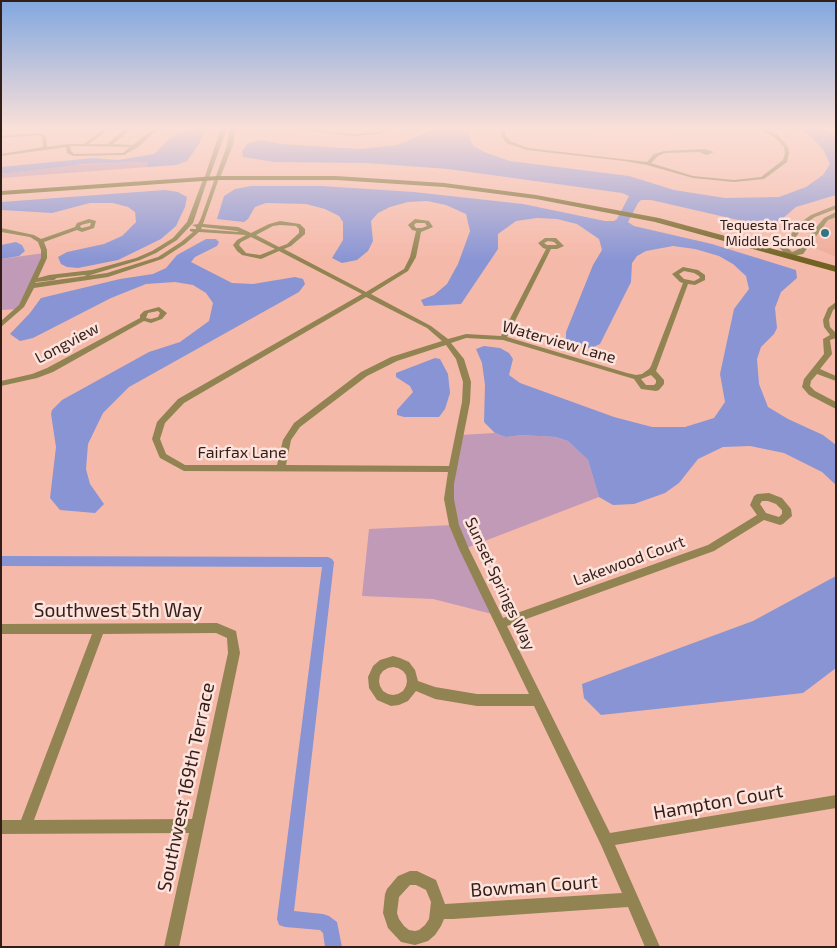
<!DOCTYPE html>
<html>
<head>
<meta charset="utf-8">
<style>
	body { margin:0 }
	#map { position:relative; width:837px; height:948px; overflow:hidden; background:#f5b9a9; font-family:"Exo 2",sans-serif }
	canvas { display:block }
	.frame { position:absolute; inset:0; border:2px solid #331d17; pointer-events:none }
</style>
</head>
<body>
<div id="map">
<canvas width="837" height="948"></canvas>
<div class="frame"></div>
</div>
<script>
const c = document.querySelector('canvas').getContext('2d');
c.lineJoin = 'round';
function paint(path, color) {
  c.fillStyle = color;
  c.fill(path, 'evenodd');
}
function poly(rows) {
  const path = new Path2D();
  for (const r of rows) {
    path.moveTo(r[0], r[1]);
    for (let i = 2; i < r.length; i += 2) path.lineTo(r[i], r[i + 1]);
  }
  return path;
}
function trace(path, color, width, dash) {
  c.strokeStyle = color;
  c.lineWidth = width;
  c.lineCap = dash ? 'butt' : 'round';
  c.setLineDash(dash || []);
  c.stroke(path);
}
function write(font, color, halo, rows, align = 'center') {
  c.font = font + ' "Exo 2",sans-serif';
  c.lineWidth = 5;
  c.setLineDash([]);
  c.textBaseline = 'middle';
  c.strokeStyle = halo;
  c.fillStyle = color;
  for (const [text, x, y, turn = 0] of rows) {
    c.save();
    c.translate(x, y);
    c.rotate((+turn || 0) * Math.PI / 180);
    c.textAlign = isNaN(turn) ? turn : align;
    if (halo) c.strokeText(text, 0, 0);
    c.fillText(text, 0, 0);
    c.restore();
  }
}
paint(poly([
	[836,214,836,257,817,249,812,244,811,238,826,219]
]), '#efac9a');
paint(poly([
	[146,162,148,164,146,166,148,167,1,178,1,174,68,165],
	[44,253,19,309,1,310,1,259],
	[495,433,506,437,522,435,556,437,568,441,588,460,599,497,464,549,496,615,433,599,362,596,369,529,454,525,449,499,460,435]
]), '#c19ab7');
paint(poly([
	[190,128,206,128,199,144,187,161,176,165,148,167,146,166,148,164,146,162,83,164,1,174,1,167,93,158,118,160,154,154,170,138],
	[433,128,470,128,470,140,474,146,484,152,510,161,629,176,674,190,725,198,779,197,806,187,823,175,830,164,823,149,810,136,796,128,823,128,836,137,836,195,796,207,775,225,760,225,651,200,641,200,638,203,628,222,634,226,712,244,796,270,797,278,781,292,775,308,777,328,774,334,761,347,757,359,759,384,768,407,788,419,823,435,836,445,836,485,822,472,784,453,750,446,723,447,698,459,679,483,665,493,634,504,613,505,599,497,588,460,568,441,556,437,522,435,506,437,495,433,484,422,485,385,482,363,476,349,484,346,500,348,509,353,513,359,509,375,520,383,614,417,652,427,685,427,714,418,725,402,720,374,734,309,749,289,746,276,733,264,719,256,695,249,673,246,646,251,637,256,632,263,631,282,600,344,591,348,581,347,573,345,566,339,566,332,593,265,602,250,599,239,577,224,557,219,537,218,516,221,498,234,498,249,461,304,424,306,421,300,434,295,447,284,458,264,470,231,466,214,446,205,427,201,408,202,390,207,378,213,371,221,373,241,368,251,357,260,342,263,332,258,343,240,343,222,339,216,325,209,306,204,266,203,255,207,248,219,244,222,217,219,224,196,235,189,251,186,322,186,414,192,523,204,605,221,614,221,617,219,629,196,622,193,448,169,367,163,275,162,243,157,242,151,248,143,262,140,281,144,359,149,397,145,426,133],
	[165,190,178,192,187,197,185,207,176,226,161,239,118,260,78,268,67,267,61,264,58,257,67,252,104,244,122,236,136,222,135,212,128,207,113,203,90,203,52,213,1,210,1,202],
	[206,239,216,239,219,242,217,246,195,257,191,262,232,283,253,284,295,277,303,279,305,284,299,292,129,387,103,413,88,444,86,469,90,484,104,504,95,513,60,510,50,498,56,447,51,414,52,410,62,400,149,352,180,342,209,321,213,303,206,293,193,285,175,282,146,284,111,298,33,338,20,341,10,334,30,313,41,298,120,279,153,274,166,268,177,255],
	[16,242,22,245,25,251,19,256,1,259,1,245],
	[435,358,440,359,448,374,450,393,445,409,439,417,404,417,397,415,397,410,413,392,410,386,396,377,396,373],
	[836,576,836,668,803,693,601,715,584,698,582,684,753,621]
]), '#8894d4');
paint(poly([
	[1,556,328,557,332,559,334,562,294,911,323,914,329,916,337,922,342,947,325,947,323,933,320,930,285,927,279,925,277,919,322,567,1,566,1,556]
]), '#8894d4');
paint(poly([
	[105,128,110,128,89,144,107,144,127,128,132,128,113,144,133,145,154,128,159,128,138,147,124,155,73,156,67,153,66,147,1,156,1,154,43,147,42,137,40,135,1,138,1,136,41,133,46,136,47,147,68,144,84,144,105,128],
	[70,146,130,147,123,153,74,154,71,151,70,146],
	[164,128,177,128,178,129,176,130,164,128],
	[290,128,303,128,352,134,378,132,390,128,397,128,378,134,352,136,290,128],
	[502,128,506,128,505,135,510,141,528,148,647,162,654,154,664,151,704,149,714,152,707,155,699,152,665,153,658,156,651,163,693,176,734,180,761,177,783,160,785,153,784,147,774,137,758,128,763,128,778,135,788,147,789,153,787,162,764,179,734,182,693,178,647,165,624,161,527,150,506,143,501,135,502,128],
	[593,128,669,128,667,129,595,129,593,128],
	[204,177,208,178,193,223,177,240,156,253,140,260,87,276,84,275,57,278,54,280,36,282,35,283,107,273,158,257,181,242,193,232,190,231,190,229,196,229,196,227,192,225,198,224,201,218,215,178,217,177,219,178,203,224,238,227,251,233,269,224,280,221,300,224,305,229,305,234,291,246,284,249,366,292,404,269,410,257,416,231,412,230,408,225,409,224,415,219,429,221,433,227,421,232,416,257,408,271,371,294,431,326,448,339,466,334,501,336,546,249,543,248,538,243,545,238,556,238,564,246,557,249,551,249,507,337,627,373,636,375,642,374,649,369,651,366,683,283,680,282,672,274,683,267,698,270,705,275,705,280,695,285,688,284,656,371,664,380,664,384,659,390,656,391,641,389,634,379,503,340,466,338,451,343,464,359,471,382,470,402,454,484,454,499,459,525,469,549,503,618,708,545,757,515,750,505,754,496,757,494,769,493,782,498,791,509,792,516,783,524,780,525,764,520,714,551,507,626,610,833,836,795,836,808,615,845,660,947,645,947,628,907,453,919,444,919,441,926,435,935,428,941,415,945,401,942,388,928,383,913,385,894,387,889,398,876,410,871,417,871,436,880,445,904,622,893,601,845,534,706,477,706,435,699,416,691,408,701,399,705,391,706,377,700,369,688,368,677,373,666,380,660,393,656,400,658,409,662,415,670,418,681,435,687,477,694,529,694,459,549,449,525,444,499,448,472,184,471,160,458,159,456,152,439,157,422,178,399,362,294,279,251,261,259,242,255,237,251,233,245,237,240,246,235,199,232,185,244,162,259,108,277,34,288,24,307,1,327,1,321,19,305,41,258,41,250,38,242,30,237,1,232,1,228,34,235,41,239,75,227,77,223,89,219,96,221,94,228,82,232,77,230,44,242,47,250,47,258,38,278,49,275,92,270,136,258,152,251,173,238,187,222,204,177],
	[89,223,91,223,90,226,82,228,80,227,81,225,89,223],
	[416,223,425,223,427,226,422,228,416,228,414,225,416,223],
	[280,225,296,226,299,229,299,233,287,244,279,247,256,235,273,226,280,225],
	[202,227,237,231,239,232,201,229,202,227],
	[251,237,275,249,260,255,246,253,239,245,241,242,251,237],
	[548,241,554,242,557,245,547,245,544,243,548,241],
	[684,271,694,273,699,276,700,278,694,281,684,279,679,274,684,271],
	[366,297,427,328,442,341,391,357,361,372,294,423,283,440,277,465,185,465,166,454,160,439,165,423,184,403,366,297],
	[446,345,456,359,463,382,462,402,449,466,286,465,291,440,300,427,367,376,397,361,446,345],
	[651,375,656,380,656,383,654,385,646,385,641,379,651,375],
	[762,501,768,501,776,504,782,510,782,514,779,517,766,513,760,504,762,501],
	[393,667,398,668,403,671,406,675,407,681,406,686,403,691,398,694,393,695,388,694,383,691,380,686,379,681,380,675,383,671,388,668,393,667],
	[410,885,416,885,426,890,431,902,429,919,425,925,419,930,415,931,409,930,404,926,399,919,397,913,399,897,410,885],
	[836,302,836,308,833,310,829,320,830,327,836,333,836,338,830,340,832,354,820,369,836,376,836,381,817,374,811,381,810,386,815,391,836,402,836,409,809,395,802,387,804,379,824,354,823,339,830,335,824,327,823,320,828,308,836,302],
	[159,307,167,313,162,319,151,323,144,321,53,372,37,378,1,386,1,381,32,374,47,368,140,318,140,315,144,311,159,307],
	[158,311,160,313,158,317,151,319,146,318,148,313,158,311],
	[217,623,236,631,240,653,179,947,164,947,189,833,1,834,1,820,21,820,92,634,1,634,1,624,217,623],
	[216,633,227,638,228,653,192,819,34,820,103,634,216,633]
]), '#918452');
paint(poly([
	[221,128,227,128,209,178,204,179,221,128],
	[229,128,235,128,233,145,220,178,215,179,227,145,229,128],
	[836,205,836,209,815,217,805,224,788,248,792,252,797,250,824,218,836,212,836,217,828,220,803,254,787,257,780,248,801,222,811,215,836,205]
]), '#918452');
paint(poly([
	[217,176,336,176,444,183,536,195,659,218,836,266,836,272,655,222,536,199,444,187,336,180,217,180,1,195,1,191,217,176]
]), '#716222');
const sky = c.createLinearGradient(0, 0, 0, 261);
sky.addColorStop(0, '#81a7e0');
sky.addColorStop(0.49, '#fae0d8');
sky.addColorStop(1, '#fae0d800');
c.fillStyle = sky;
c.fillRect(0, 0, 837, 261);
for (const [x, y, r, color] of [
	[825,233,5,"#317585"]
]) {
  const dot = new Path2D();
  dot.arc(x, y, r, 0, 2 * Math.PI);
  c.fillStyle = color;
  c.fill(dot);
  trace(dot, '#fde3dc', 2);
}
write('14px', '#331d17', '#fde3dc', [
	["Tequesta Trace",815,225],
	["Middle School",815,241]
], 'right');
write('16px', '#331d17', '#fde3dc', [
	["Waterview Lane",559,342,16],
	["Longview",67,343,-28],
	["Fairfax Lane",242,453],
	["Lakewood Court",629,561,-20],
	["Sunset Springs Way",500,584,65]
]);
write('19px', '#331d17', '#fde3dc', [
	["Southwest 5th Way",118,611],
	["Southwest 169th Terrace",186,787,-78],
	["Hampton Court",718,802,-10],
	["Bowman Court",534,886,-4]
]);
</script>
</body>
</html>
